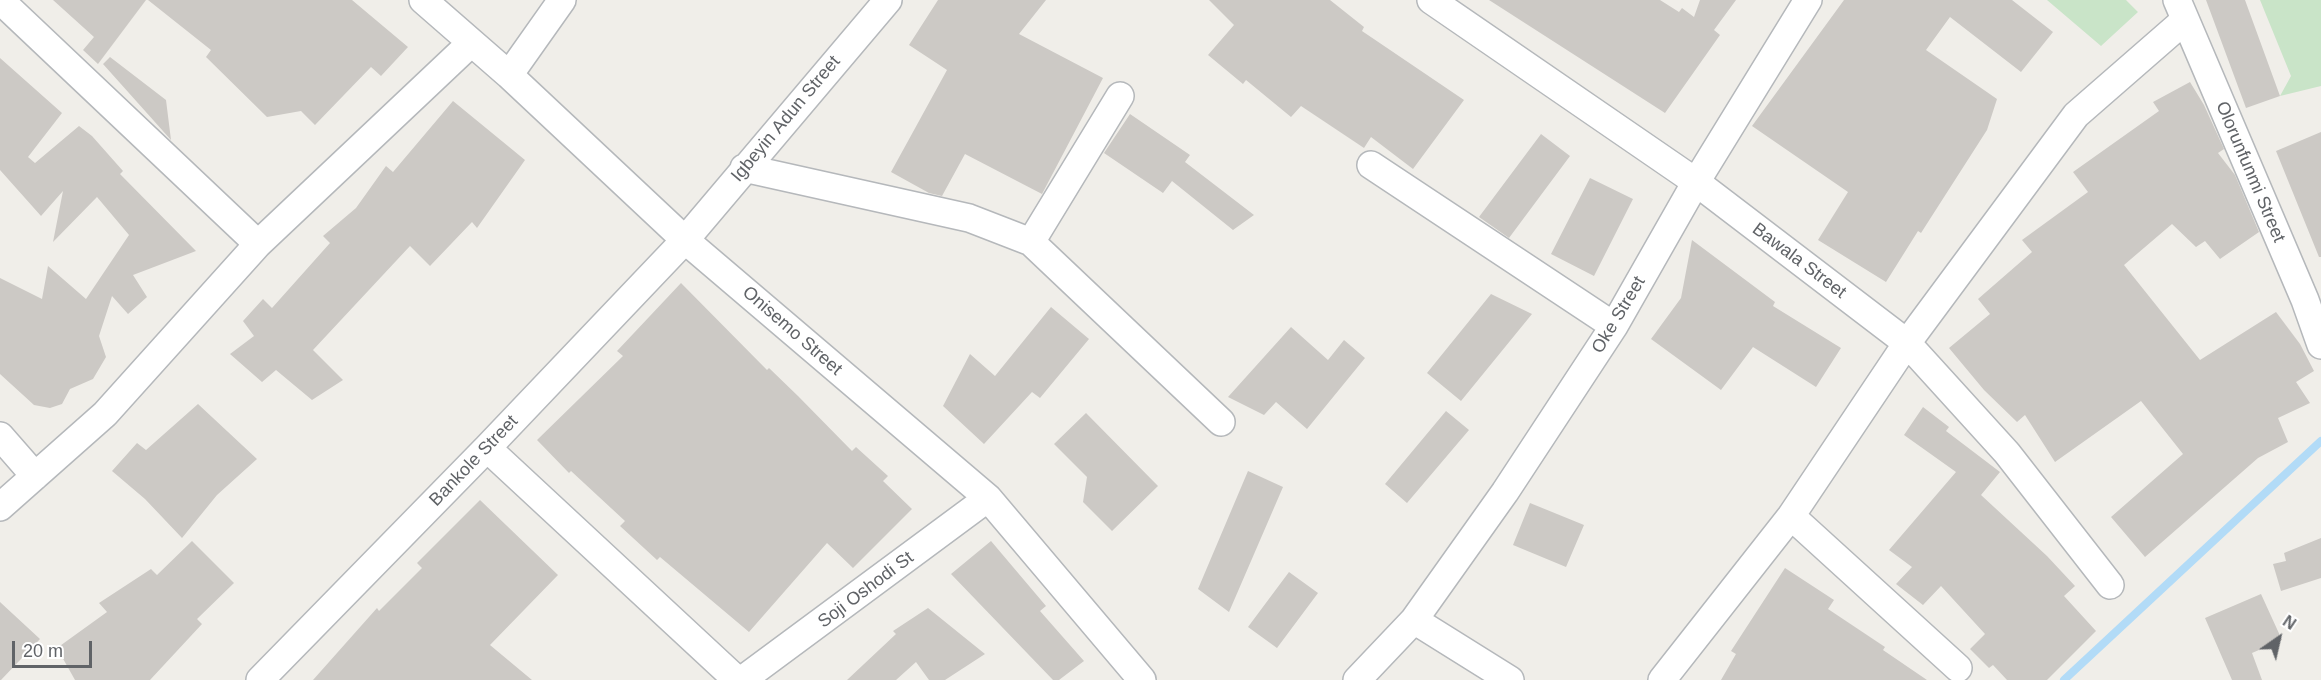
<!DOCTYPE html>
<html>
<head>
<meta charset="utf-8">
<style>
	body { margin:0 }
	#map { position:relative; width:2321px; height:680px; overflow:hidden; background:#f0eee9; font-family:Arial,sans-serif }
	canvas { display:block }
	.north { position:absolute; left:2249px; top:608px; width:60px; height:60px; -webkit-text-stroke:4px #fff; paint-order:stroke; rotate:34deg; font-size:16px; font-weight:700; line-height:24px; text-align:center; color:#606367 }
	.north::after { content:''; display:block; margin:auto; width:21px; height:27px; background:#606367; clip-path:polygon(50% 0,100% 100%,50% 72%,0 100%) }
	.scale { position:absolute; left:12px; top:641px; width:80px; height:27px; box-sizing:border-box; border:3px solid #606367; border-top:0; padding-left:8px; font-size:18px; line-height:21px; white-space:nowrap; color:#606367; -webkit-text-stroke:4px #fff; paint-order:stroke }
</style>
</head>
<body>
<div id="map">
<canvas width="2321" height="680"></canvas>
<div class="north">N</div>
<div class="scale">20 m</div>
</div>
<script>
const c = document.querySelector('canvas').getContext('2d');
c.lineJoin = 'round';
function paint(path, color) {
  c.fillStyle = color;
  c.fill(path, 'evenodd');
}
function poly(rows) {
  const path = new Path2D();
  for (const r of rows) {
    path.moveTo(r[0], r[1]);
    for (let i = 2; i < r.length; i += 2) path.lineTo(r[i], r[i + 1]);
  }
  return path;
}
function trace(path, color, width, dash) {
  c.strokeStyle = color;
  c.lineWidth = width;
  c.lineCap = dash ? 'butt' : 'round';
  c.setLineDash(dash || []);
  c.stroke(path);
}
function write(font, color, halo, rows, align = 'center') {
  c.font = font + ' Arial,sans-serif';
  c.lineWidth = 4.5;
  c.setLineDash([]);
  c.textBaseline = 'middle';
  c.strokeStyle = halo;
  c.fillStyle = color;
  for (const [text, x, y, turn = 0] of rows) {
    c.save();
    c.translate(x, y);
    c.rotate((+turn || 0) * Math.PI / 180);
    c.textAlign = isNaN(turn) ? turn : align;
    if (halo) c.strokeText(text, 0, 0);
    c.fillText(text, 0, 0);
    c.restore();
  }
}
paint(poly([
	[2047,0,2126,0,2138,12,2101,46],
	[2260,0,2321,0,2321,86,2280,96,2291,76]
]), '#c9e4c8');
trace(poly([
	[2064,680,2321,441]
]), '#b2dbf7', 8);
paint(poly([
	[53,0,146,0,98,64,83,50,94,37],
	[148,0,352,0,408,47,381,76,371,67,315,125,301,111,267,117,206,57,211,50],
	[938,0,1046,0,1019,34,1103,78,1042,194,965,154,942,196,929,193,891,172,947,70,909,45],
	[1209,0,1330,0,1364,27,1362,31,1464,100,1413,169,1371,137,1364,148,1301,106,1291,117,1246,80,1243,84,1208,55,1234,25],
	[1489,0,1660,0,1679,12,1682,8,1694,17,1700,0,1736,0,1714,30,1720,35,1665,113],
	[1844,0,2012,0,2053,32,2021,72,1950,17,1926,50,1997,99,1987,130,1921,233,1918,231,1886,282,1818,240,1848,192,1752,126],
	[2206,0,2245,0,2280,96,2246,108],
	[110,57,166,100,171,140,103,64],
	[0,58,62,113,28,157,35,163,79,126,92,136,123,171,120,174,196,251,133,275,147,297,128,314,112,296,99,336,106,357,93,379,70,389,62,404,50,408,34,405,0,374,0,278,42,299,48,266,86,299,129,235,97,197,53,242,63,191,41,216,0,170],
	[2190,82,2204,105,2224,149,2218,153,2235,175,2259,232,2220,259,2205,241,2196,247,2172,224,2124,265,2200,360,2276,312,2300,344,2314,371,2296,382,2310,403,2278,418,2288,442,2258,458,2145,557,2111,517,2183,454,2141,401,2055,462,2025,415,2017,422,1984,390,1949,348,1990,314,1978,299,2032,252,2022,240,2088,192,2073,172,2159,111,2153,102],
	[453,101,525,160,477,228,472,222,430,266,410,246,313,350,343,380,312,400,276,370,262,382,230,354,254,336,243,321,263,299,272,308,330,243,323,236,356,208,386,166,393,172],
	[1130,114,1190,155,1185,162,1254,215,1233,230,1172,181,1163,193,1104,153],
	[2321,132,2321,257,2319,257,2276,151],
	[1541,134,1570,156,1509,238,1479,217],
	[1590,178,1633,199,1594,276,1551,254],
	[1692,240,1775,302,1773,306,1841,348,1816,387,1753,347,1721,390,1651,339,1681,298],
	[681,283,767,370,769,368,798,396,852,451,856,447,888,476,883,481,912,509,853,568,827,543,749,632,660,557,657,560,620,526,625,521,571,471,569,473,537,440,623,356,617,351],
	[1491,294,1532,314,1461,401,1427,373],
	[1051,307,1089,339,1040,398,1032,392,984,444,943,406,970,354,995,376],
	[1291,327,1328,360,1344,340,1365,358,1307,429,1276,402,1264,415,1228,397],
	[198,404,257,459,217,495,182,538,145,499,112,471,137,443,146,450],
	[1923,407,1949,427,1946,431,2000,472,1981,495,2047,556,2075,586,2064,596,2096,631,2047,680,2007,680,1993,665,1989,668,1970,649,1985,634,1941,586,1923,605,1896,584,1912,567,1889,550,1956,472,1904,435],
	[1446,411,1469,430,1407,503,1385,484],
	[1086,413,1158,486,1112,531,1083,502,1087,477,1054,444],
	[1248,471,1283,487,1229,612,1198,589],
	[480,500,558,575,490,645,532,680,313,680,377,608,379,611,422,568,417,563],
	[1530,503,1584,525,1566,567,1513,545],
	[2321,538,2321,578,2281,591,2273,564,2286,561,2284,553],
	[192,541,234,583,197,619,202,624,150,680,75,680,57,648,107,612,99,603,151,569,157,575],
	[991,541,1046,606,1040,611,1084,661,1059,680,1053,680,951,574],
	[1785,568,1834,600,1828,609,1885,647,1883,650,1927,680,1721,680,1736,654,1731,651],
	[1289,572,1318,593,1277,648,1248,627],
	[2261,594,2282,640,2252,653,2262,680,2232,680,2205,618],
	[0,602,40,639,1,680,0,680],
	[928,608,985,654,945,680,929,680,916,662,896,680,847,680,896,634,893,631]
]), '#ccc9c5');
const minor = poly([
	[0,0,258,244],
	[423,0,509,75,685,240,988,498,1142,680],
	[1431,0,1696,182,1907,343,2007,453,2110,585],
	[2177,0,2305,300,2321,345],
	[509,75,562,0],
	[1371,165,1614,326],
	[744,168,969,218,1031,242,1221,422],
	[1031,242,1120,96],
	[0,436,35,476],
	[487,448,737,680],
	[0,507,105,414,258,244,471,43],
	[1791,516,1958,668],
	[1414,620,1505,492,1614,326,1696,182,1808,0],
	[260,680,487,448,685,240,888,0],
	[742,680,988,498],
	[1357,680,1414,620,1510,680],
	[1662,680,1791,516,1907,343,2076,115,2185,20]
]);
trace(minor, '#b5b8bb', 30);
trace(minor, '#fff', 27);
write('18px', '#606367', '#fff', [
	["Igbeyin Adun Street",786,119,-50],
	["Olorunfunmi Street",2250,172,67],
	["Bawala Street",1799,261,37],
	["Oke Street",1619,315,-59],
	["Onisemo Street",792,331,41],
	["Bankole Street",474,461,-46],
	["Soji Oshodi St",866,590,-37]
]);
</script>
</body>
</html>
